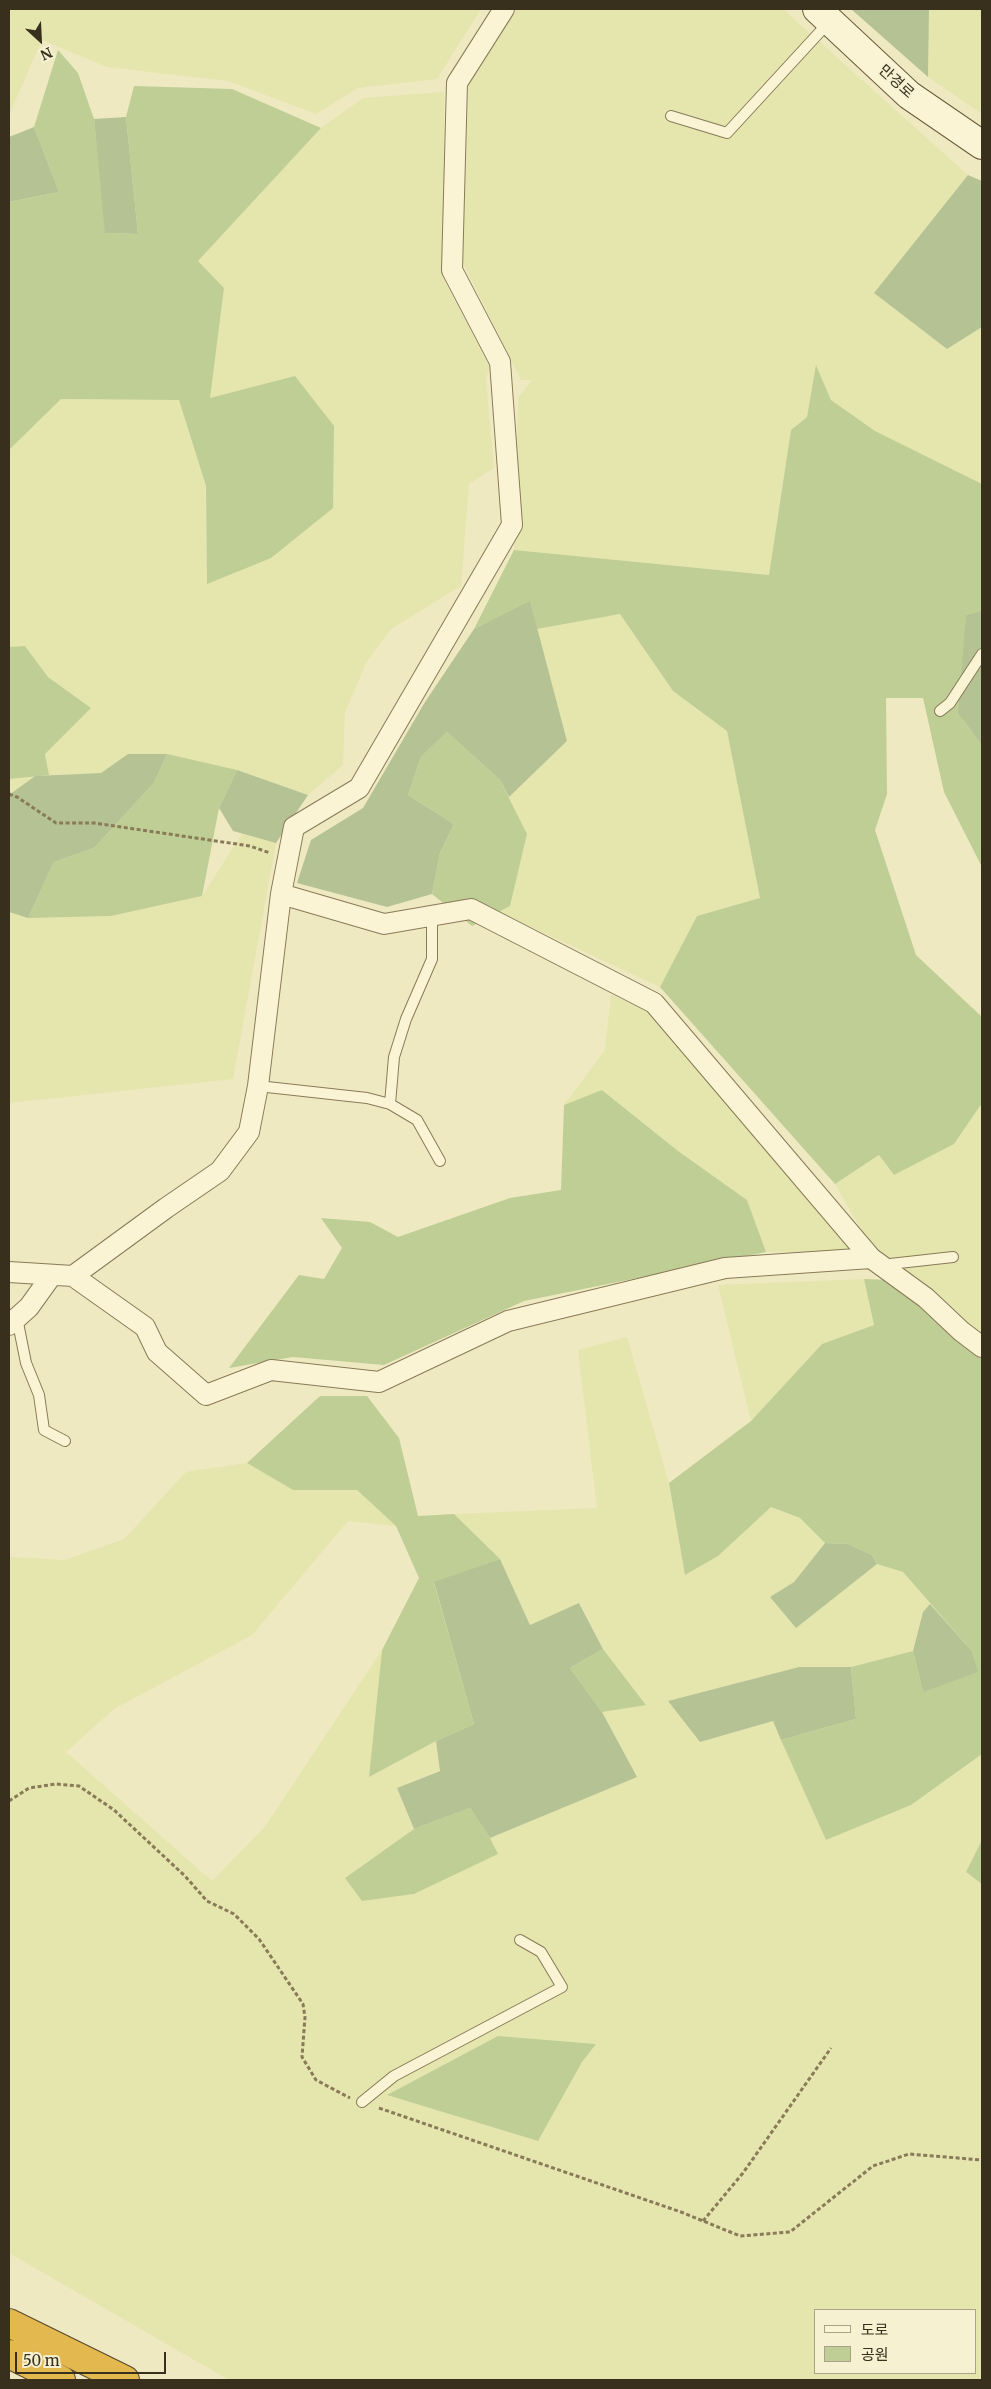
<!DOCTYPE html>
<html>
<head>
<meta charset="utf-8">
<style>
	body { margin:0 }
	#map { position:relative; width:991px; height:2389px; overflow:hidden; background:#efe9c1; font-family:Merriweather,"Noto Sans KR",serif }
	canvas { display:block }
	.frame { position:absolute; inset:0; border:10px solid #382f1d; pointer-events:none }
	.legend { position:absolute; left:814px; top:2309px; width:162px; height:65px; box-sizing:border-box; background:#f6f1d1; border:1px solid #aaa389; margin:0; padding:6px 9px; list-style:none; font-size:15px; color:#382f1d }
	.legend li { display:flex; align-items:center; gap:10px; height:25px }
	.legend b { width:25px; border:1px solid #aaa389 }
	.north { position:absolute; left:15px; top:15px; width:50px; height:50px; -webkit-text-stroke:4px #f6f1d1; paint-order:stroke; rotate:155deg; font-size:14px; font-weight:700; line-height:20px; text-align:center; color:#382f1d }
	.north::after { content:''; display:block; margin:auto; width:18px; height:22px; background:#382f1d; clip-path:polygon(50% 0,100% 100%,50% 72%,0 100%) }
	.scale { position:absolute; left:15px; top:2352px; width:151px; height:22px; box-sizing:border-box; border:2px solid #382f1d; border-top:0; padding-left:6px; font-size:15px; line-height:18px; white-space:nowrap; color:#382f1d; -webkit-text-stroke:4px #f6f1d1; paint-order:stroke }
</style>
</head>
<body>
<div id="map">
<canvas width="991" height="2389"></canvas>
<div class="frame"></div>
<ul class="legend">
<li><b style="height:6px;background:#faf4d5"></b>도로</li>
<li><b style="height:14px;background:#bece95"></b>공원</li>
</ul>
<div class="north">N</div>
<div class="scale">50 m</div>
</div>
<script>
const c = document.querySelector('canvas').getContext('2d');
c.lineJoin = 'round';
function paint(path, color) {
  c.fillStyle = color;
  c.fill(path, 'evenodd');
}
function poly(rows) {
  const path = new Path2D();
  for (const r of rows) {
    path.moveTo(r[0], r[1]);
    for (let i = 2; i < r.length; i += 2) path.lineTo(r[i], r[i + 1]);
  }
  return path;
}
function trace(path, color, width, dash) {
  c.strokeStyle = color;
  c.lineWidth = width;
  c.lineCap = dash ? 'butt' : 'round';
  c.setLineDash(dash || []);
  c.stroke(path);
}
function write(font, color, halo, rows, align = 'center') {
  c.font = font + ' Merriweather,"Noto Sans KR",serif';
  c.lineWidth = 4;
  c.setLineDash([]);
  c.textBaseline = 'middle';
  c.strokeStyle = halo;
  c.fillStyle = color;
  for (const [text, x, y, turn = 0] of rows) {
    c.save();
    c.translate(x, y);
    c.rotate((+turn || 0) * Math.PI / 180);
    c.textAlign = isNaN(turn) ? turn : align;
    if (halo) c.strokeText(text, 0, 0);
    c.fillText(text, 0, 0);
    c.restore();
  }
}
paint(poly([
	[9,9,481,9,437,79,358,88,316,114,228,81,107,67,42,40,9,115],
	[517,9,783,9,968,175,874,293,947,349,982,327,982,484,875,431,831,400,817,366,807,417,791,430,769,575,514,550,518,398,532,380,521,380,459,255,469,79],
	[929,9,982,9,982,114,928,77],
	[444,92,444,280,489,366,486,381,494,468,469,484,461,586,391,629,366,663,345,713,343,765,308,795,242,772,167,754,128,754,101,773,49,775,45,754,91,708,48,677,25,646,9,647,9,450,61,399,180,400,206,486,207,584,209,400,224,288,198,261,321,128,363,98],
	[620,614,673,691,727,731,760,898,697,916,660,987,499,912,510,906,527,834,509,797,567,741,537,629],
	[35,776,9,795,9,779],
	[242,834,276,843,233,1079,9,1103,9,912,28,918,111,916,202,896],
	[611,995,652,1014,847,1242,848,1253,766,1252,747,1200,678,1151,603,1090,564,1105,605,1050],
	[982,1103,982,1354,890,1280,835,1184,879,1155,894,1175,954,1144],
	[864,1279,874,1325,822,1344,751,1421,718,1285],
	[627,1337,669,1483,685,1575,718,1556,770,1507,800,1518,825,1543,794,1582,770,1597,796,1627,877,1564,903,1572,930,1604,923,1612,913,1651,851,1667,799,1667,668,1701,700,1742,773,1721,826,1840,911,1805,982,1754,982,1840,966,1872,982,1884,982,2380,229,2380,9,2253,9,1557,65,1560,124,1539,186,1472,247,1463,293,1490,357,1490,396,1526,348,1521,252,1635,114,1709,66,1752,212,1881,264,1828,382,1650,369,1777,436,1741,440,1770,397,1788,414,1829,345,1878,362,1901,415,1894,497,1854,490,1838,636,1777,602,1712,646,1704,603,1649,580,1603,530,1625,500,1559,454,1514,597,1508,578,1350],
	[498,2036,596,2044,582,2062,538,2141,387,2095],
	[815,2310,975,2310,975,2373,815,2373]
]), '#e5e5ae');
paint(poly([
	[58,50,78,73,94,119,106,233,138,234,126,117,134,86,232,89,321,128,198,261,224,288,210,398,295,376,334,426,333,508,271,558,207,584,206,486,179,400,61,399,9,450,9,202,59,192,34,127],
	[816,365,831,400,875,431,982,484,982,610,966,615,963,720,982,746,982,867,944,792,923,698,886,698,887,794,875,830,916,955,982,1017,982,1103,954,1144,894,1175,879,1155,835,1184,660,987,697,916,760,898,727,731,673,691,620,614,537,629,530,602,474,629,514,550,769,575,791,430,807,417],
	[25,646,48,677,91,708,45,754,49,775,9,779,9,647],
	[447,732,500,780,527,834,510,906,472,926,432,894,440,853,454,824,408,795,421,757],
	[167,754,237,770,219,808,202,896,111,916,28,918,54,862,94,848,154,783],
	[602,1090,678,1151,747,1200,766,1252,524,1301,384,1365,293,1357,229,1368,299,1275,324,1279,342,1248,321,1218,370,1222,398,1237,510,1198,561,1190,564,1105],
	[864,1279,890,1280,982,1354,982,1754,911,1805,826,1840,781,1740,856,1719,851,1667,913,1651,923,1692,971,1650,903,1572,877,1564,872,1555,848,1544,825,1543,800,1518,771,1507,718,1556,685,1575,669,1483,751,1421,822,1344,874,1325],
	[320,1396,367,1396,399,1438,418,1516,454,1514,500,1559,434,1583,474,1724,436,1741,369,1777,382,1650,419,1578,396,1526,357,1490,293,1490,247,1463],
	[603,1649,646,1705,602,1712,570,1668],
	[470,1808,490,1838,498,1854,414,1894,362,1901,345,1878,414,1829],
	[982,1840,982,1884,966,1872],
	[498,2036,596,2044,582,2062,538,2141,387,2095]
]), '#bece95');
paint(poly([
	[851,9,929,9,928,77],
	[126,117,138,234,105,233,94,119],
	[34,127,59,192,9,202,9,137],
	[968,175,982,181,982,327,947,349,874,293],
	[530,601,567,741,509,797,500,780,447,732,421,757,408,795,454,824,440,853,432,894,387,907,297,883,311,840,363,808,425,702,474,629],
	[982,610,982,746,958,713,966,615],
	[128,754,167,754,154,783,94,848,54,862,28,918,9,912,9,795,35,776,101,773],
	[237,770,308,795,276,843,233,831,219,808],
	[825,1543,848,1544,872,1555,877,1564,796,1628,770,1597,794,1582],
	[500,1559,530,1625,579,1603,603,1649,570,1668,602,1712,637,1777,490,1838,470,1808,414,1829,397,1788,440,1771,436,1741,474,1724,434,1582],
	[930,1604,971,1650,978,1672,923,1692,913,1651,923,1612],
	[799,1667,851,1667,856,1719,781,1740,773,1721,700,1742,668,1701]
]), '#b5c294');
const lane = poly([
	[671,116,727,133,829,22],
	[940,711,950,703,982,654],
	[258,1086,367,1098,390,1104,417,1120,440,1161],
	[390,1104,394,1057,406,1019,432,959,432,916],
	[881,1265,953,1257],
	[17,1318,26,1363,39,1395,44,1430,65,1441],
	[362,2102,394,2076,562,1987,541,1952,520,1940]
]);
const street = poly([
	[281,894,384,924,471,909,654,1003,871,1258,926,1298,961,1331,982,1347],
	[9,1272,73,1276,166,1208,220,1171,249,1132,258,1086,281,894,294,827,359,788,512,525,500,362,452,270,457,83,504,9],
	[73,1276,145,1327,157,1352,206,1395,271,1370,379,1382,508,1321,725,1268,871,1258],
	[9,1325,29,1307,52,1275]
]);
const secondary = poly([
	[817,9,909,95,982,145]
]);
const highway = poly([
	[9,2323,125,2380],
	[9,2354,61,2380]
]);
trace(lane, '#897a58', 12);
trace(street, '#897a58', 22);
trace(secondary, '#6b5b3b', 30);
trace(highway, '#57472d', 30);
trace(poly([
	[9,794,17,797,56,823,94,823,250,846,270,853],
	[9,1801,29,1788,56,1784,79,1786,114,1810,185,1876,207,1901,234,1914,259,1939,303,2004,305,2017,302,2057,316,2080,350,2098],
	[379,2108,681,2212,740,2236,790,2232,873,2166,909,2154,982,2160],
	[703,2221,743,2173,831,2048]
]), '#897a58', 3, [4, 2.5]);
trace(lane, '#faf4d5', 10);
trace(street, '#faf4d5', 20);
trace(secondary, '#faf4d5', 28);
trace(highway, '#e2b84f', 28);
write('15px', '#382f1d', '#f6f1d1', [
	["만경로",896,82,42]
]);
</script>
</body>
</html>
